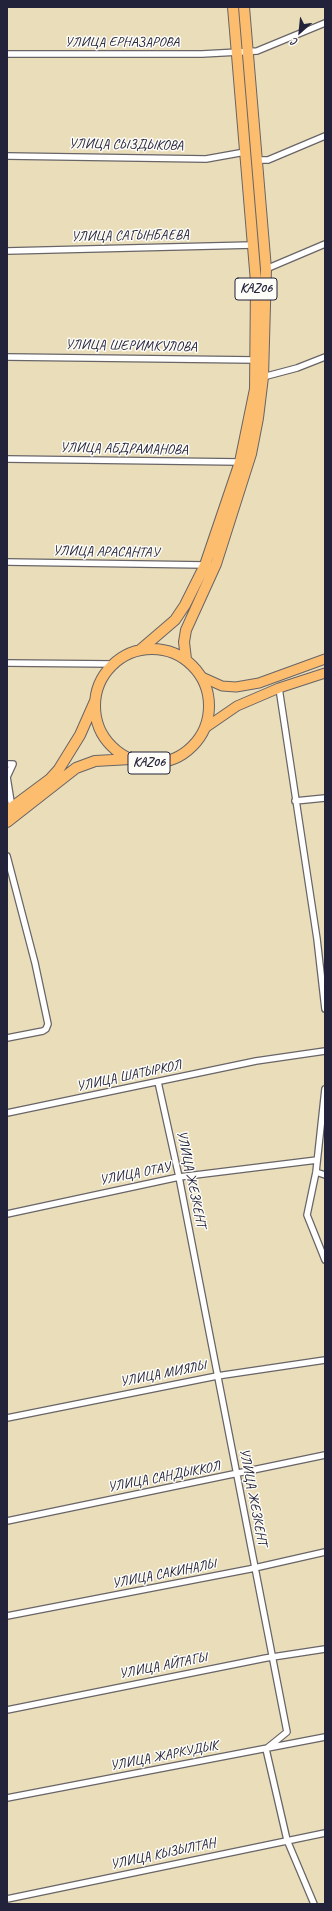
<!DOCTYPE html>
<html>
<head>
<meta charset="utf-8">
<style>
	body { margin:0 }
	#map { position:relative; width:332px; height:1911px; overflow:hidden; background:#eadeba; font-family:Caveat,sans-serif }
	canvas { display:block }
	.frame { position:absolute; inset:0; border:8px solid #22223b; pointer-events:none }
	.north { position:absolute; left:280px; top:12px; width:40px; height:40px; -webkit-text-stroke:3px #fdfcf7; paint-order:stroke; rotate:207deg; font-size:11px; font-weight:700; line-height:16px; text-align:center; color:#22223b }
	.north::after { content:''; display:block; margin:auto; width:14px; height:18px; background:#22223b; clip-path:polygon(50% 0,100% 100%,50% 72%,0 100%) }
</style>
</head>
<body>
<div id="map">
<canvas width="332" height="1911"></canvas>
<div class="frame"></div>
<div class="north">С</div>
</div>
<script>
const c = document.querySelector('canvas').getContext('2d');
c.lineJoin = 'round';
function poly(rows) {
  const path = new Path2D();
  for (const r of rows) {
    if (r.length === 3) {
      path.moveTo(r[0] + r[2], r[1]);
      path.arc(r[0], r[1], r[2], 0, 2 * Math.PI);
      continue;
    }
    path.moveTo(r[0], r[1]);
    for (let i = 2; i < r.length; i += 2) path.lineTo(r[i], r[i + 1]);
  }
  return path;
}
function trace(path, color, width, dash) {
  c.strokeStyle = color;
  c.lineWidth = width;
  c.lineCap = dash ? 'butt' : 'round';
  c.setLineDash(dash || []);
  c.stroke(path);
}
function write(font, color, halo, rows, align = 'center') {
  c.font = font + ' Caveat,sans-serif';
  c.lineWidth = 3;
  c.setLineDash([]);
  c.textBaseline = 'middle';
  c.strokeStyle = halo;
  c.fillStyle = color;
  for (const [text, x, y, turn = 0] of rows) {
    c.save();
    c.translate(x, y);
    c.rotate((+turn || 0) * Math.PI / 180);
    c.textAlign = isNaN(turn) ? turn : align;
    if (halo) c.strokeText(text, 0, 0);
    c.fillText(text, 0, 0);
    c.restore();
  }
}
const street = poly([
	[7,54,202,54,257,51,325,23],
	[7,156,206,159,245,152],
	[257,160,268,160,325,136],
	[7,251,253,245],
	[266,269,325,244],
	[7,357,255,360],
	[263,377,297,368,325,357],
	[7,459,240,462],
	[7,562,205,565],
	[7,663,113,664],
	[279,688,317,939,325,1009],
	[7,764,13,764,7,777,12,808],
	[295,801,325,798],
	[7,856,35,963,48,1024,46,1029,43,1031,7,1038],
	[158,1082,179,1177,287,1732,266,1749,287,1840,314,1904],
	[325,1089,316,1172,307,1215,325,1260],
	[7,1113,256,1061,325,1051],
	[316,1172,325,1175],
	[7,1214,179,1177,317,1160],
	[7,1418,217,1376,325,1360],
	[7,1521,325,1455],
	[7,1616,250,1569,325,1552],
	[7,1710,266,1658,325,1649],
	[7,1798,325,1737],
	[7,1899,325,1833]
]);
const primary = poly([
	[202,677,222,686,236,687,259,683,325,659],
	[205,728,237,706,279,688,325,673]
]);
const highway = poly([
	[152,706,57],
	[140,650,175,620,185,605,205,565,240,462,255,389,256,282,233,7],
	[186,659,184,642,186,630,216,564,251,454,258,418,263,377,266,269,244,7],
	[7,811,50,779,59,769,80,735,95,701],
	[7,822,76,768,95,761,131,759]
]);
trace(street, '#686467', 8);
trace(primary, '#686467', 11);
trace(highway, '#686467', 12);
trace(street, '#fff', 5.5);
trace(primary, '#fcbd6e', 9);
trace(highway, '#fcbd6e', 10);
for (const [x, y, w] of [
	[256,289,42],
	[149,763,42]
]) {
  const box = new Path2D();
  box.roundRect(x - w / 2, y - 11, w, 22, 3);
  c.fillStyle = '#fdfcf7';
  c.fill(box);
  trace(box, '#22223b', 1);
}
write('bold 13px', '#22223b', null, [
	["KАZ06",256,289],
	["KАZ06",149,763]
]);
write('14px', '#22223b', '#fdfcf7', [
	["УЛИЦА ЕРНАЗАРОВА",122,42],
	["УЛИЦА СЫЗДЫКОВА",126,145,1],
	["УЛИЦА САГЫНБАЕВА",130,236,-1],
	["УЛИЦА ШЕРИМКУЛОВА",131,346,1],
	["УЛИЦА АБДРАМАНОВА",124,449,1],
	["УЛИЦА АРАСАНТАУ",106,552,1],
	["УЛИЦА ШАТЫРКОЛ",129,1076,-12],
	["УЛИЦА ОТАУ",135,1174,-11],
	["УЛИЦА ЖЕЗКЕНТ",191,1179,78],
	["УЛИЦА МИЯЛЫ",163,1374,-11],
	["УЛИЦА САНДЫККОЛ",164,1477,-11],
	["УЛИЦА ЖЕЗКЕНТ",253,1497,79],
	["УЛИЦА САКИНАЛЫ",164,1574,-11],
	["УЛИЦА АЙТАГЫ",163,1666,-11],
	["УЛИЦА ЖАРКУДЫК",164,1756,-11],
	["УЛИЦА КЫЗЫЛТАН",163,1854,-12]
]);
</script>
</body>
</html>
